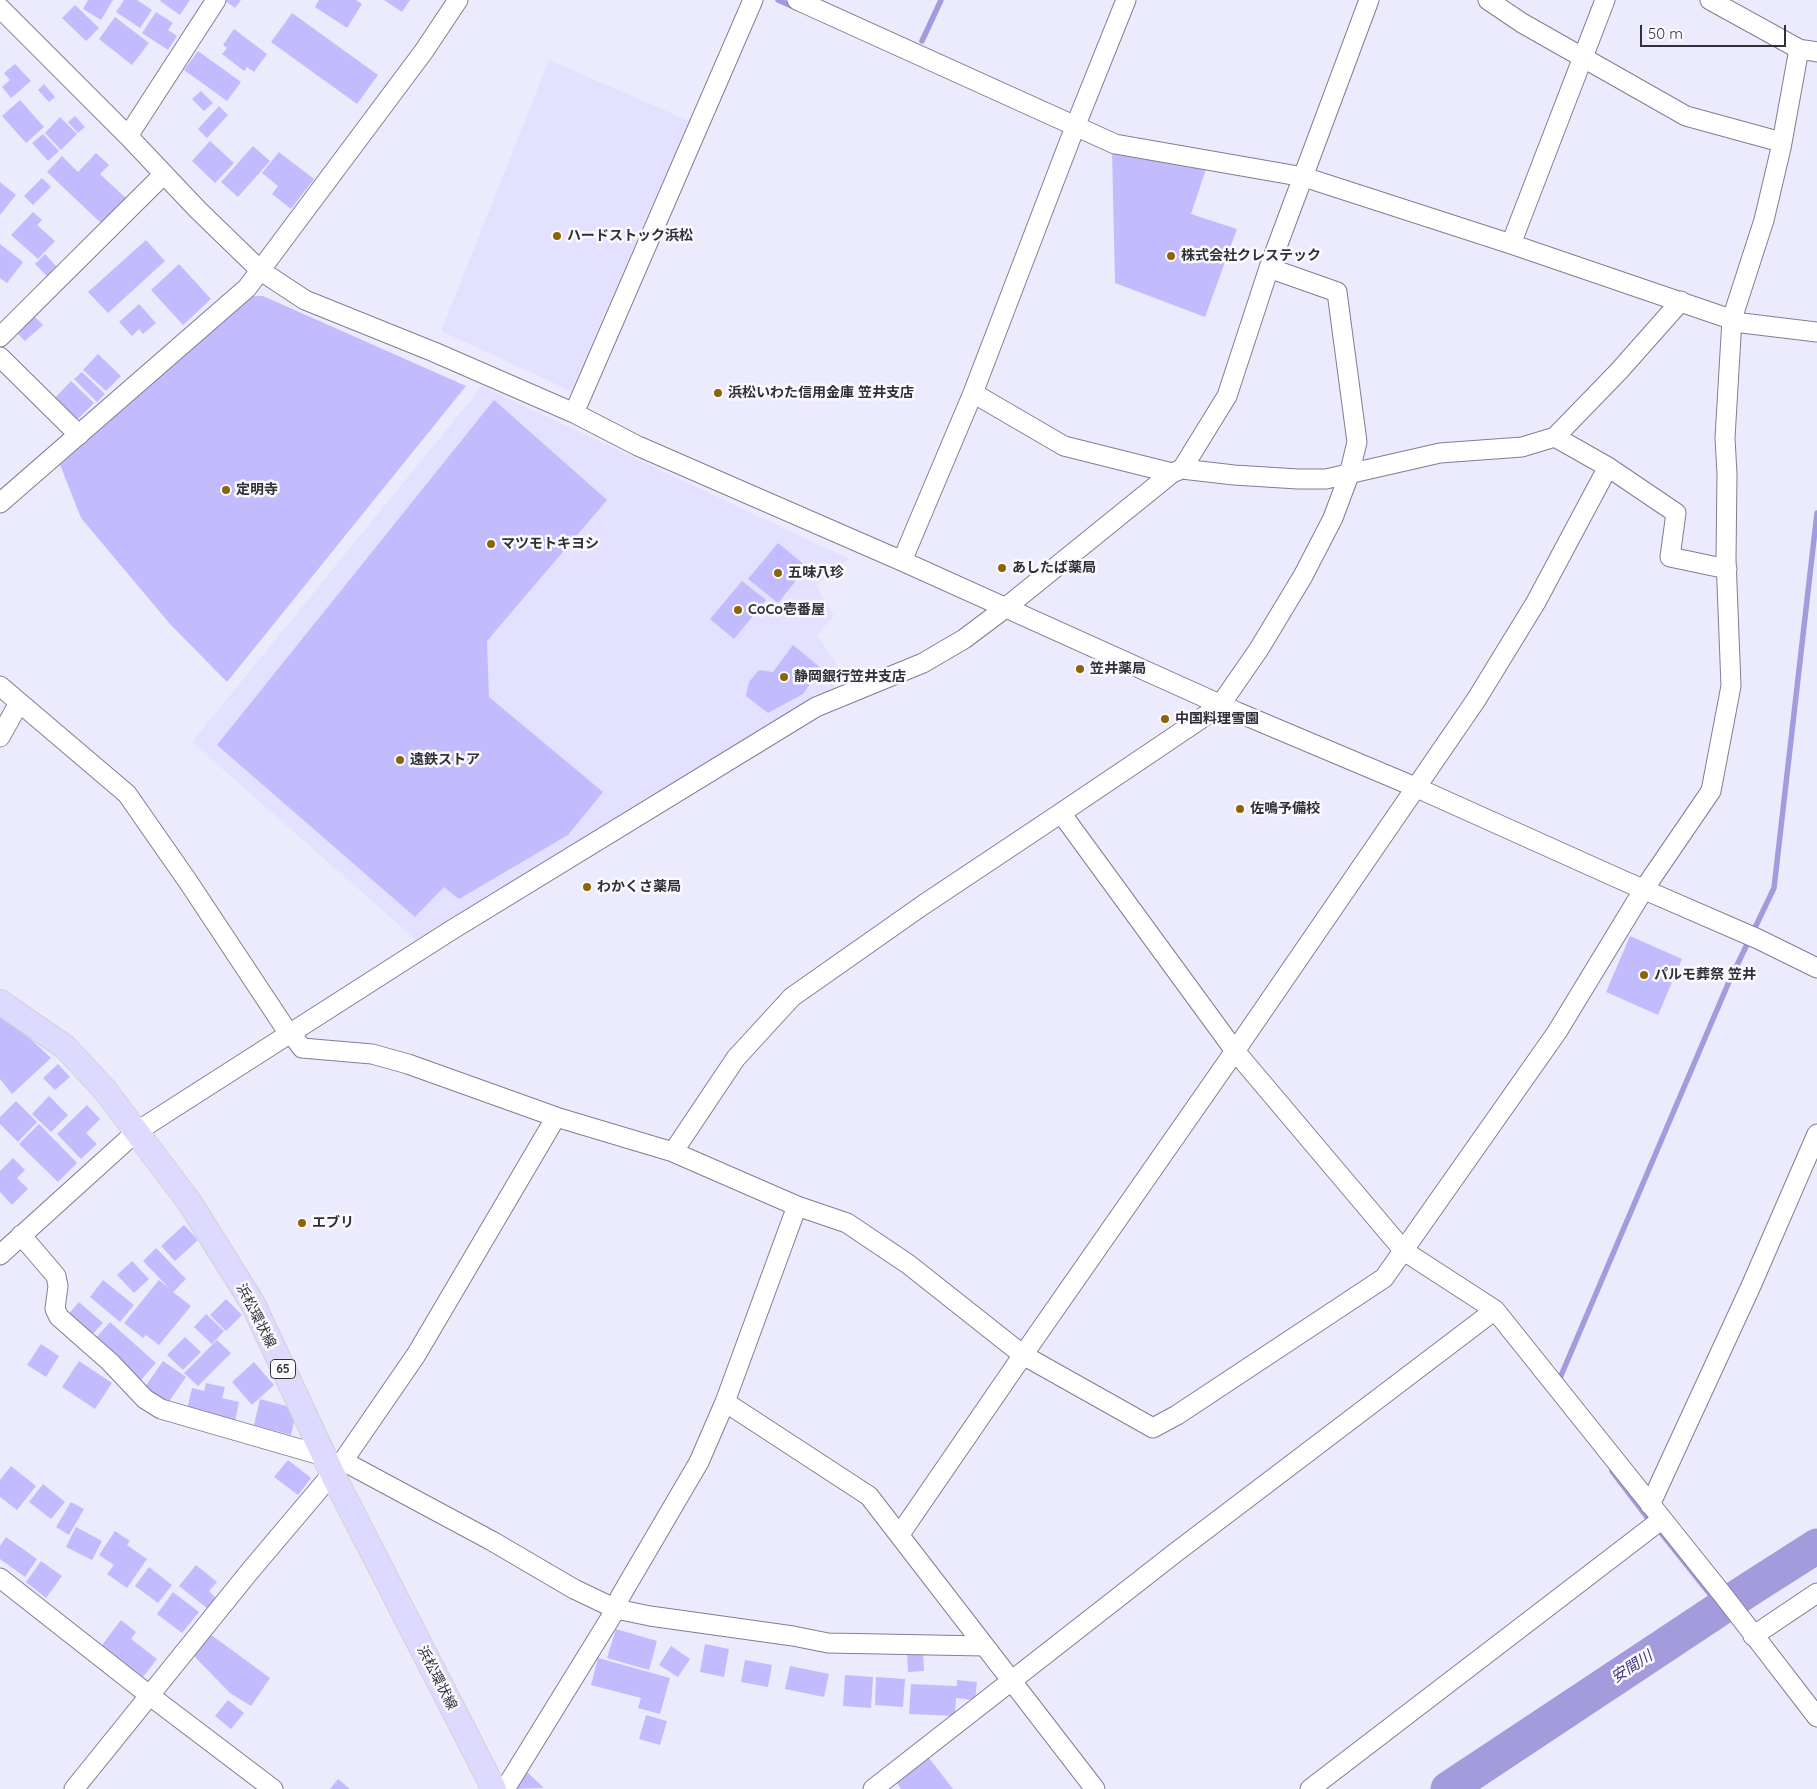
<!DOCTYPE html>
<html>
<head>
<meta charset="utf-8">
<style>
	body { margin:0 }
	#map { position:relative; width:1817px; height:1789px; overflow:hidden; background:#ecebfd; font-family:Quicksand,sans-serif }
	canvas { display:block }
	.scale { position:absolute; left:1640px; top:25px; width:146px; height:22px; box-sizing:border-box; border:2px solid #313039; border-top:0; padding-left:6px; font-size:15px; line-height:18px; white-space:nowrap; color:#313039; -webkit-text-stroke:4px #fafafe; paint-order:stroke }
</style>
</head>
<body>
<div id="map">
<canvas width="1817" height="1789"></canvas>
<div class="scale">50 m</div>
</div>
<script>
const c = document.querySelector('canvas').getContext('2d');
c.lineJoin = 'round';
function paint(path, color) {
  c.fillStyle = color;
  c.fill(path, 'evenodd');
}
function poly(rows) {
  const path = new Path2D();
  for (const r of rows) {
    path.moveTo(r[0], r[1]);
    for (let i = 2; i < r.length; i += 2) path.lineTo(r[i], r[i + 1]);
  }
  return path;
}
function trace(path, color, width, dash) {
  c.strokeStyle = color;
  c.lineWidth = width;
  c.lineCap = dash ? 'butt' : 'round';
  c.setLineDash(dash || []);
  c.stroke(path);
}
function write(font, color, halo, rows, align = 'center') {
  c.font = font + ' Quicksand,"Noto Sans JP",sans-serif';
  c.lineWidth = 5;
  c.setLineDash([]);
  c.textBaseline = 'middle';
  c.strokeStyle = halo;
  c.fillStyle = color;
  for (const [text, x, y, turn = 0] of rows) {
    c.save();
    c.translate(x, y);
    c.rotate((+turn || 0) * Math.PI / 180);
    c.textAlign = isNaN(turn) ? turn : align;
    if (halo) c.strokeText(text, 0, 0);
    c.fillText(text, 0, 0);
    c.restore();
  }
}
paint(poly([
	[549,60,689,121,571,391,441,331],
	[482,386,849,559,816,586,834,616,817,635,840,669,833,689,416,940,192,742]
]), '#e3e1ff');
trace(poly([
	[778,0,796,8],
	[922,41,941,0],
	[1560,1378,1728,984,1774,888,1817,513],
	[1612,1471,1647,1517],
	[1658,1529,1721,1608]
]), '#a39bdc', 5.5);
trace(poly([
	[1448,1789,1745,1592,1817,1546]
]), '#a39bdc', 35);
paint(poly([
	[88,0,113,0,101,20,83,9],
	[124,0,137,0,152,10,140,28,116,12],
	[161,0,190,0,180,15,160,1],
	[224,0,241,0,235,8],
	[319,0,356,0,362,4,347,28,315,7],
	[384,0,410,0,402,12],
	[75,5,99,28,86,41,62,18],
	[156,12,173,23,168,30,177,36,168,50,142,33],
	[292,13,378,75,357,104,271,42],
	[115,17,149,43,132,65,99,39],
	[234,29,267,54,254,72,247,67,244,71,222,54,227,48,223,45],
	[198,51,241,82,227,101,184,70],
	[15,64,31,81,11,98,2,87,10,80,4,73],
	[44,84,55,97,49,102,38,90],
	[201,91,213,103,204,111,192,99],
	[20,100,44,127,26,143,2,116],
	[219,106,228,115,207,138,198,129],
	[75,116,85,127,78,133,68,122],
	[60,117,77,134,61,150,45,133],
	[43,134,59,151,48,161,32,143],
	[210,141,234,163,215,183,192,161],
	[253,146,270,161,238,197,221,182],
	[1112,150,1207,166,1191,214,1237,229,1205,317,1115,283],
	[279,152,314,179,291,209,272,194,278,186,262,173],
	[96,153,109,165,100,174,128,200,103,225,47,172,62,156,78,172],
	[42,178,51,187,33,205,24,196],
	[0,182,16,195,0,215],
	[33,212,42,220,37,225,55,241,38,259,11,235],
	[146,240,165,261,108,313,88,292],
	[0,244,23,262,7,283,0,278],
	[45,254,57,267,47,276,35,264],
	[179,264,211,299,183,325,151,290],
	[251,296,263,296,466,386,227,682,170,624,81,518,59,462],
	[139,304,156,323,143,334,139,329,132,336,119,322],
	[30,312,43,325,25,341,13,329],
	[98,354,121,376,106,391,83,370],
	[82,372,105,394,97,402,74,379],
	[71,381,94,403,74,423,52,401],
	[494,400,607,500,487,641,489,697,603,792,568,835,459,899,444,887,415,917,217,745],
	[778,543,807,567,778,603,748,579],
	[742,581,766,600,734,639,710,619],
	[793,645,821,668,803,694,768,713,746,696,749,682,759,670,773,672],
	[1630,936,1682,959,1658,1015,1606,992],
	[6,1016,51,1058,12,1094,0,1079,0,1017],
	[58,1064,70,1077,55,1090,43,1078],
	[49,1096,68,1115,51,1132,32,1114],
	[16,1101,37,1122,18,1142,0,1124,0,1117],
	[87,1105,100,1119,86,1133,97,1144,81,1159,57,1134],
	[39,1124,77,1163,58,1182,19,1144],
	[13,1158,25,1170,17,1178,28,1189,12,1205,0,1192,0,1171],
	[184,1225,198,1240,175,1261,161,1246],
	[156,1248,186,1279,173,1292,191,1306,159,1345,146,1335,143,1338,124,1323,159,1280,170,1289,143,1261],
	[132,1261,149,1279,134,1293,117,1275],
	[103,1280,134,1305,120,1322,90,1297],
	[226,1299,242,1315,226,1331,210,1315],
	[79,1302,103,1323,90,1337,66,1317],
	[206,1314,224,1331,212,1344,194,1327],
	[110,1322,156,1363,140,1381,94,1340],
	[185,1337,201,1352,183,1370,167,1355],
	[217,1340,231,1353,198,1386,184,1373],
	[41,1344,59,1356,46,1377,27,1365],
	[79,1361,112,1383,95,1409,62,1387],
	[163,1361,186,1377,168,1403,145,1387],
	[254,1362,274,1385,252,1405,232,1382],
	[206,1383,225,1387,222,1398,239,1402,235,1421,187,1409,192,1388,204,1391],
	[260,1399,290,1407,290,1411,296,1413,291,1435,254,1425],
	[288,1460,311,1478,298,1495,274,1477],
	[11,1466,36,1486,17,1510,0,1497,0,1480],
	[43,1484,65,1502,51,1519,29,1502],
	[71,1502,84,1509,69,1535,56,1527],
	[76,1527,102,1541,92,1560,66,1547],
	[115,1531,130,1541,127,1545,147,1559,127,1588,107,1574,114,1565,99,1555],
	[6,1537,37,1559,25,1577,0,1559,0,1546],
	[41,1561,62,1576,46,1598,26,1582],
	[196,1565,217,1582,209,1591,217,1599,208,1609,179,1586],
	[149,1567,172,1585,158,1603,135,1586],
	[173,1592,199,1612,182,1633,157,1614],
	[121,1620,136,1632,131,1639,157,1659,143,1677,102,1645],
	[616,1629,657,1641,649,1670,607,1658],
	[210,1634,270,1678,251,1706,230,1693,191,1653],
	[705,1644,729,1649,724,1677,700,1672],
	[671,1646,690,1659,678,1677,659,1665],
	[907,1651,923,1651,924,1671,908,1672],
	[598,1658,670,1678,660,1714,638,1708,641,1698,591,1685],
	[745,1660,772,1665,768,1687,741,1682],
	[790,1666,829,1674,824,1697,785,1689],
	[845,1675,873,1677,871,1708,843,1706],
	[876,1677,905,1679,903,1707,875,1705],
	[957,1680,977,1682,975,1700,956,1698,955,1716,909,1714,911,1684,957,1686],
	[228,1700,244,1713,231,1729,215,1716],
	[646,1715,667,1721,660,1745,639,1739],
	[929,1758,953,1789,901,1789,897,1783],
	[525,1770,544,1788,512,1789],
	[338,1779,350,1789,330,1789]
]), '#c2bbfe');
const minor = poly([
	[797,0,1115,144,1304,177,1511,244,1742,323,1817,332],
	[1488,0,1522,23,1686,116,1781,142],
	[1710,0,1799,49,1817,52],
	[0,8,128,136,198,210,261,271,305,300,434,352,574,413,638,446,902,561,1237,712,1415,787,1622,880,1758,939,1817,968],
	[128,136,216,0],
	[1511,244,1605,0],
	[1681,301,1619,371,1555,437,1608,467,1536,602,1476,700,1235,1051,1023,1355,1153,1428,1177,1415,1384,1278,1557,1032,1644,889,1711,791,1731,686,1726,559,1727,474,1725,438,1732,319,1764,220,1781,148,1799,49],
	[0,337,164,174],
	[0,357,79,435],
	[973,393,1064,446,1172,473],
	[574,413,753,0],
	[1608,467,1676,513,1670,557,1727,569],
	[1182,469,1234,475,1298,479,1326,479,1440,453,1522,447,1555,437],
	[0,503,247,288,424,51,458,0],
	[902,561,973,393,1075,127,1126,0],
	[0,686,127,794,189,883,289,1034],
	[0,737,19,703],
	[291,1033,302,1048,372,1054,408,1064,556,1117,673,1152],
	[797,1206,847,1223,908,1264,1023,1355,900,1534],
	[21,1235,56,1276,58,1286,55,1309,59,1317,110,1362,145,1399,161,1409,324,1456],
	[0,1255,136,1132,450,931,816,707,923,663,964,639,1004,609,1172,473,1182,469,1227,396,1269,268,1369,0],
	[1495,1310,1723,1595,1817,1717],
	[725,1402,797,1206,673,1152,736,1058,792,997,923,905,1061,813],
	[343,1461,492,1541,574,1589,616,1609,650,1616,793,1636,828,1643,984,1646],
	[1650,1505,1751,1286,1817,1134],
	[0,1578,149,1695,273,1789],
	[1753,1636,1817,1593],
	[74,1789,250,1571,343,1461,416,1355,556,1117],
	[505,1789,616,1609,620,1597,699,1462,725,1402,869,1496,1095,1789],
	[873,1789,1175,1553,1495,1310,1404,1251,1235,1051,1061,813,1208,714,1221,704,1259,649,1303,576,1333,518,1349,475,1357,442,1337,292,1269,268],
	[1310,1789,1661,1520]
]);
const major = poly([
	[0,1002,65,1047,105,1090,190,1203,253,1304,333,1475,494,1789]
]);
trace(minor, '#807e92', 21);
trace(major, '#d2d1d3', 26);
trace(minor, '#fff', 19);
trace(major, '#dedaff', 24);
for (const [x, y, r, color] of [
	[557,236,5,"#8d6307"],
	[1171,256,5,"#8d6307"],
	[718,393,5,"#8d6307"],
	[226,490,5,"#8d6307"],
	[491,544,5,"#8d6307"],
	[1002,568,5,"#8d6307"],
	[778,573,5,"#8d6307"],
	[738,610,5,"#8d6307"],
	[1080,669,5,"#8d6307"],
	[784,677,5,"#8d6307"],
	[1165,719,5,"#8d6307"],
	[400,760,5,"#8d6307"],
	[1240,809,5,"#8d6307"],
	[587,887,5,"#8d6307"],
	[1644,975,5,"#8d6307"],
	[302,1223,5,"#8d6307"]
]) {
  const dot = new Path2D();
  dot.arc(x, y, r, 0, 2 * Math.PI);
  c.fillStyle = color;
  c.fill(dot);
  trace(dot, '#fafafe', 2);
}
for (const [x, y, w] of [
	[283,1369,25]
]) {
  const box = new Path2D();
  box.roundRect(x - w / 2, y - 9.5, w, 19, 4);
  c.fillStyle = '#fafafe';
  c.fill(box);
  trace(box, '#313039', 1);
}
write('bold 12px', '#313039', null, [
	["65",283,1369]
]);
write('bold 14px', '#313039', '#fafafe', [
	["ハードストック浜松",567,236],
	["株式会社クレステック",1181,256],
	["浜松いわた信用金庫 笠井支店",728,393],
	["定明寺",236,490],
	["マツモトキヨシ",501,544],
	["あしたば薬局",1012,568],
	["五味八珍",788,573],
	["CoCo壱番屋",748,610],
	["笠井薬局",1090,669],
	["静岡銀行笠井支店",794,677],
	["中国料理雪園",1175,719],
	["遠鉄ストア",410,760],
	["佐鳴予備校",1250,809],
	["わかくさ薬局",597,887],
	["パルモ葬祭 笠井",1654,975],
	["エブリ",312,1223]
], 'left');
write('14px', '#313039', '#fafafe', [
	["浜松環状線",256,1316,63],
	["浜松環状線",437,1678,63]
]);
write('italic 15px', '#443480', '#fafafe', [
	["安間川",1632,1667,-33]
]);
</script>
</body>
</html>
